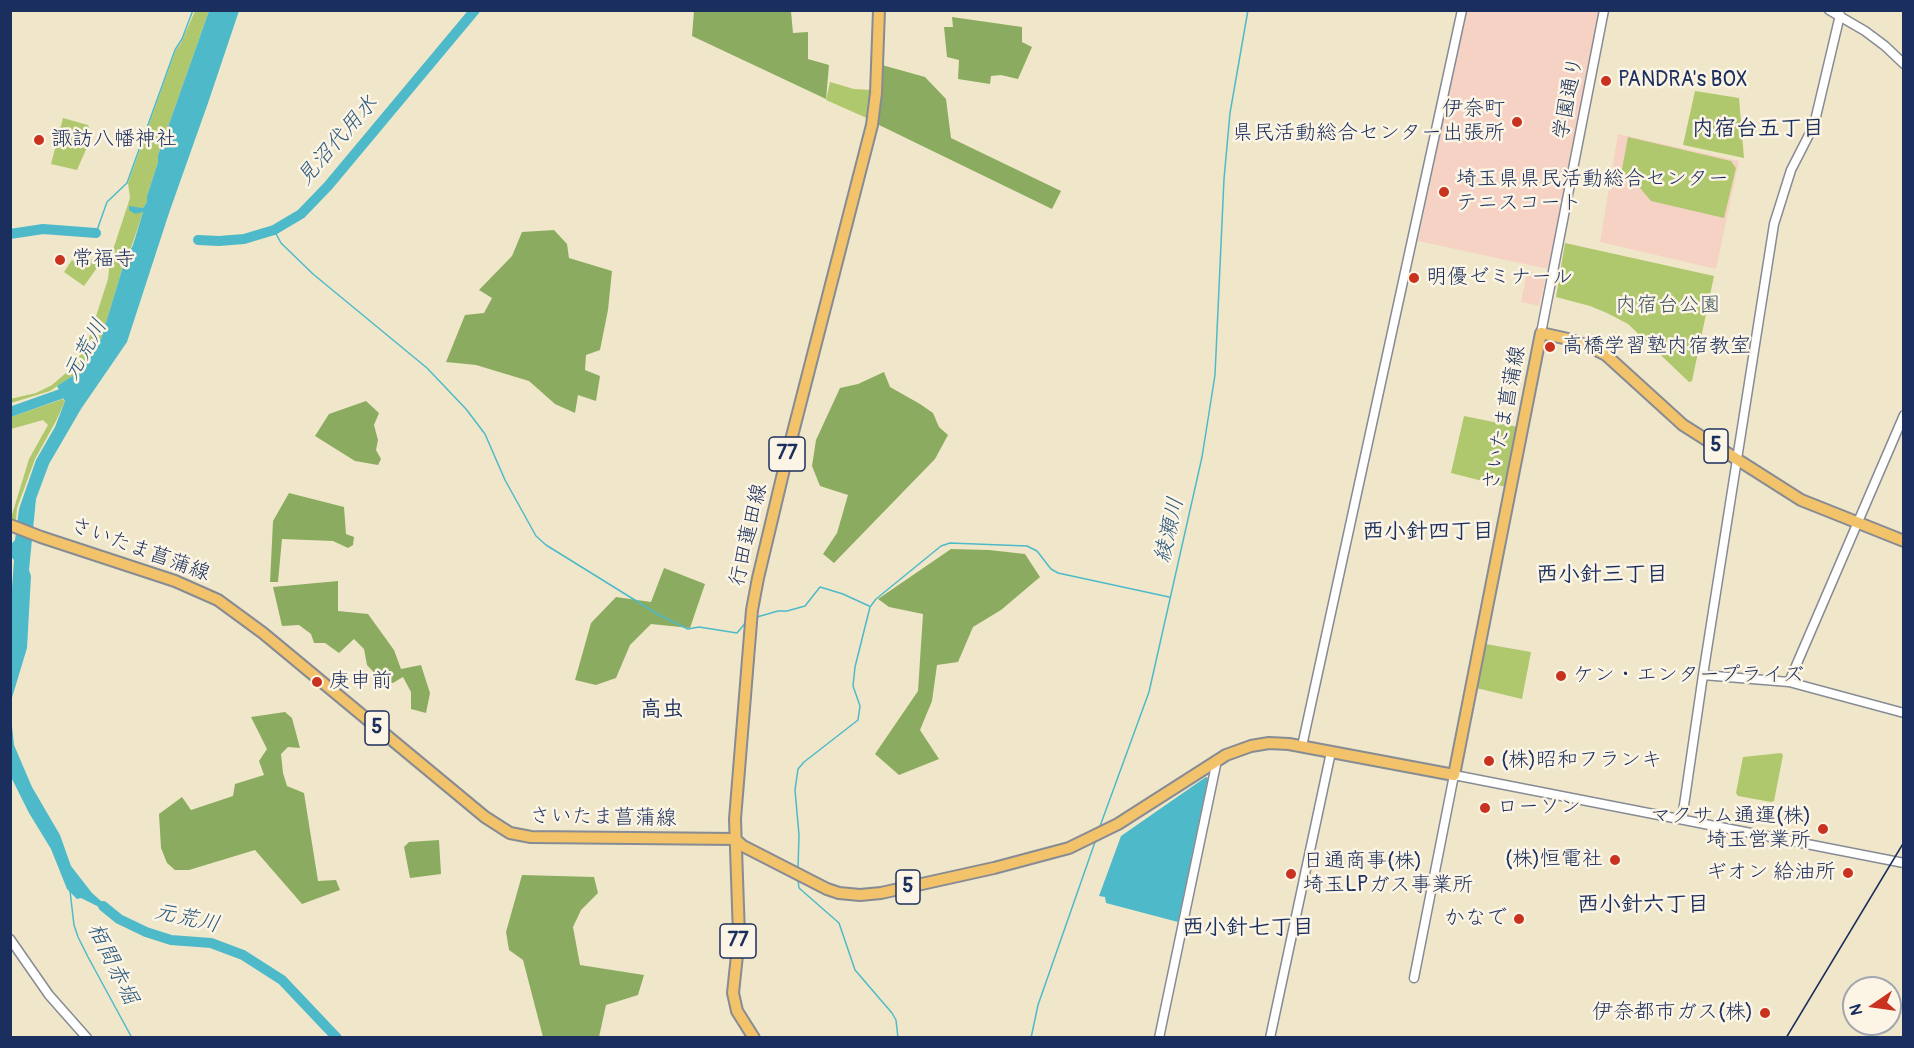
<!DOCTYPE html>
<html>
<head>
<meta charset="utf-8">
<style>
	body { margin:0 }
	#map { position:relative; width:1914px; height:1048px; overflow:hidden; background:#f0e7ca; font-family:Pangolin,sans-serif }
	canvas { display:block }
	.frame { position:absolute; inset:0; border:12px solid #1b2f5e; pointer-events:none }
	.north { position:absolute; left:1842px; top:976px; width:60px; height:60px; box-sizing:border-box; background:#fcf5e5; border:2px solid #a2a6af; border-radius:50%; rotate:257deg; font-size:16px; font-weight:700; line-height:24px; text-align:center; color:#1b2f5e }
	.north::after { content:''; display:block; margin:auto; width:21px; height:27px; background:#c8321e; clip-path:polygon(50% 0,100% 100%,50% 72%,0 100%) }
</style>
</head>
<body>
<div id="map">
<canvas width="1914" height="1048"></canvas>
<div class="frame"></div>
<div class="north">N</div>
</div>
<script>
const c = document.querySelector('canvas').getContext('2d');
c.lineJoin = 'round';
function paint(path, color) {
  c.fillStyle = color;
  c.fill(path, 'evenodd');
}
function poly(rows) {
  const path = new Path2D();
  for (const r of rows) {
    path.moveTo(r[0], r[1]);
    for (let i = 2; i < r.length; i += 2) path.lineTo(r[i], r[i + 1]);
  }
  return path;
}
function trace(path, color, width, dash) {
  c.strokeStyle = color;
  c.lineWidth = width;
  c.lineCap = dash ? 'butt' : 'round';
  c.setLineDash(dash || []);
  c.stroke(path);
}
function write(font, color, halo, rows, align = 'center') {
  c.font = font + ' Pangolin,"Klee One",sans-serif';
  c.lineWidth = 5;
  c.setLineDash([]);
  c.textBaseline = 'middle';
  c.strokeStyle = halo;
  c.fillStyle = color;
  for (const [text, x, y, turn = 0] of rows) {
    c.save();
    c.translate(x, y);
    c.rotate((+turn || 0) * Math.PI / 180);
    c.textAlign = isNaN(turn) ? turn : align;
    if (halo) c.strokeText(text, 0, 0);
    c.fillText(text, 0, 0);
    c.restore();
  }
}
paint(poly([
	[1466,11,1601,11,1548,269,1418,241],
	[1618,134,1739,161,1716,269,1600,242],
	[1527,271,1546,276,1539,306,1521,302]
]), '#f6d2c5');
paint(poly([
	[195,11,209,11,158,155,158,162,147,196,147,202,143,208,129,207,137,212,143,212,132,245,125,260,101,339,77,373,50,391,11,403,10,399,36,393,52,385,74,366,89,338,108,279,110,259,130,198,128,183,175,52,181,43],
	[830,82,854,89,872,90,869,119,826,100],
	[1695,91,1739,98,1744,158,1683,145],
	[63,118,88,125,89,127,88,145,77,170,51,164],
	[1628,137,1731,161,1736,168,1724,218,1651,201,1630,176,1621,174],
	[1565,243,1714,276,1692,381,1689,382,1628,324,1607,313,1590,306,1556,297],
	[87,256,99,265,84,286,64,272,72,260,80,266],
	[63,399,65,401,56,421,35,459,17,508,16,520,11,518,29,459,48,425,43,420,11,429,11,417],
	[1464,416,1523,428,1510,488,1451,473],
	[1480,643,1531,652,1522,699,1472,687],
	[1781,753,1783,755,1774,801,1771,802,1738,796,1736,793,1743,757]
]), '#afc76d');
paint(poly([
	[694,11,791,11,793,33,808,32,808,59,829,65,826,99,692,36],
	[952,17,1022,27,1022,42,1032,47,1018,79,1001,75,991,76,990,84,958,79,959,60,947,57,944,27,953,27],
	[882,65,925,77,946,99,951,138,1061,191,1052,209,877,124],
	[554,230,567,244,569,258,612,271,608,310,600,350,586,355,585,370,600,376,596,401,578,395,575,413,555,404,529,381,476,365,446,362,465,315,484,313,492,298,479,290,512,256,522,232],
	[884,372,890,387,920,404,933,413,939,427,948,435,935,459,834,563,823,554,837,533,848,495,820,486,812,466,816,440,840,388,858,384],
	[366,401,379,413,374,425,378,440,376,450,381,459,378,465,355,461,315,436,329,414],
	[289,493,344,507,346,534,354,537,353,545,348,548,333,541,282,539,278,582,270,582,273,521],
	[951,549,989,550,1025,554,1040,577,1001,610,973,627,958,662,937,665,932,701,920,730,939,759,899,775,875,754,918,691,923,614,889,607,878,599],
	[664,568,705,584,690,628,651,624,630,645,616,678,596,685,575,680,591,623,616,597,651,602],
	[338,581,338,611,368,614,394,650,401,669,421,665,430,693,426,713,411,709,411,692,403,677,393,683,383,682,367,665,364,649,354,639,339,653,325,643,314,643,311,634,299,625,282,626,273,587],
	[285,712,292,718,300,748,288,747,281,754,283,773,287,786,304,793,318,881,336,880,340,890,302,904,255,850,189,870,175,870,167,863,161,848,159,814,182,797,191,810,233,796,235,784,264,775,259,761,267,749,251,717],
	[439,840,441,874,410,878,404,847,409,842],
	[522,875,594,877,598,893,581,910,573,927,580,965,644,975,638,995,606,1005,599,1037,543,1037,523,960,509,950,506,932]
]), '#8bac60');
paint(poly([
	[209,11,239,11,208,103,169,213,127,342,81,409,49,464,36,499,29,570,31,576,27,648,11,701,10,616,14,560,12,558,12,543,15,540,19,509,36,460,55,427,65,401,57,386,77,373,101,339,125,260,133,245,143,212,135,214,129,210,129,206,143,208,147,202,147,196,158,162,158,155],
	[11,716,14,745,32,787,60,835,71,866,92,893,119,917,81,898,77,899,67,889,51,849,29,813,11,777],
	[1206,777,1208,778,1178,922,1106,903,1105,897,1099,896,1121,836]
]), '#4ebac9');
trace(poly([
	[274,230,281,243,313,274,427,368,466,409,485,434,505,480,536,536,546,545,659,615,688,629,699,627,737,633,747,621],
	[96,233,107,202,127,183,175,50,182,39,193,10],
	[757,617,778,611,787,611,805,606,820,587,843,594,869,606],
	[1099,829,1149,692,1202,457,1215,375,1224,179,1230,113,1248,10],
	[798,869,799,835,795,790,798,769,804,762,858,720,860,706,853,686,855,667,870,607,876,599,941,546,950,543,1027,546,1037,551,1051,569,1058,573,1169,597],
	[798,880,799,888,839,923,855,970,892,1013,896,1020,898,1038],
	[70,891,74,925,78,937,88,957,132,1038],
	[1031,1038,1038,1005,1095,842]
]), '#4ebac9', 1.5);
trace(poly([
	[198,240,219,241,244,239,274,230,301,214,328,186,475,10]
]), '#4ebac9', 6);
trace(poly([
	[10,234,43,229,96,233],
	[198,240,219,241,244,239,274,230,301,214,328,186,475,10],
	[10,412,72,390],
	[103,906,119,919,146,932,171,940,211,943,243,955,282,980,337,1038]
]), '#4ebac9', 10);
const tertiary = poly([
	[1829,10,1865,31,1885,46,1904,64],
	[1541,333,1604,10],
	[1703,675,1774,224,1791,170,1814,125,1840,15],
	[1789,682,1904,713],
	[1302,746,1462,10],
	[1682,819,1703,675,1789,682,1904,415],
	[10,939,49,995,87,1038],
	[1414,978,1454,775,1904,863],
	[1159,1038,1217,760],
	[1270,1038,1331,752]
]);
const primary = poly([
	[10,525,41,537,175,581,218,600,263,633,485,817,510,833,531,837,735,839,743,846,827,889,839,893,860,895,881,893,994,868,1069,848,1118,824,1226,755,1251,746,1269,743,1289,744,1454,775,1541,333,1568,339,1588,346,1606,355,1683,425,1801,500,1904,541],
	[754,1038,737,1011,733,993,739,936,735,819,752,610,758,578,790,444,872,125,876,93,879,10]
]);
trace(tertiary, '#868b94', 11);
trace(primary, '#868b94', 14);
trace(tertiary, '#fff', 8);
trace(primary, '#f2c36a', 10);
trace(poly([
	[1786,1038,1904,842]
]), '#1b2f5e', 1.5);
for (const [x, y, r, color] of [
	[1606,81,6,"#c8321e"],
	[1517,122,6,"#c8321e"],
	[39,140,6,"#c8321e"],
	[1444,192,6,"#c8321e"],
	[60,260,6,"#c8321e"],
	[1414,278,6,"#c8321e"],
	[1550,347,6,"#c8321e"],
	[1561,676,6,"#c8321e"],
	[317,682,6,"#c8321e"],
	[1489,761,6,"#c8321e"],
	[1485,808,6,"#c8321e"],
	[1823,829,6,"#c8321e"],
	[1615,860,6,"#c8321e"],
	[1848,873,6,"#c8321e"],
	[1291,874,6,"#c8321e"],
	[1519,919,6,"#c8321e"],
	[1765,1013,6,"#c8321e"]
]) {
  const dot = new Path2D();
  dot.arc(x, y, r, 0, 2 * Math.PI);
  c.fillStyle = color;
  c.fill(dot);
  trace(dot, '#fcf5e5', 2);
}
for (const [x, y, w] of [
	[1716,446,24],
	[787,454,36],
	[377,728,24],
	[908,887,24],
	[738,941,36]
]) {
  const box = new Path2D();
  box.roundRect(x - w / 2, y - 17, w, 34, 4.5);
  c.fillStyle = '#fcf5e5';
  c.fill(box);
  trace(box, '#1b2f5e', 1.5);
}
write('bold 20px', '#1b2f5e', null, [
	["5",1716,446],
	["77",787,454],
	["5",377,728],
	["5",908,887],
	["77",738,941]
]);
write('21px', '#1b2f5e', '#fcf5e5', [
	["PANDRA's BOX",1618,81],
	["伊奈町",1505,110,"right"],
	["県民活動総合センター出張所",1505,134,"right"],
	["諏訪八幡神社",51,140],
	["埼玉県県民活動総合センター",1456,180],
	["テニスコート",1456,204],
	["常福寺",72,260],
	["明優ゼミナール",1426,278],
	["高橋学習塾内宿教室",1562,347],
	["ケン・エンタープライズ",1573,676],
	["庚申前",329,682],
	["(株)昭和フランキ",1501,761],
	["ローソン",1497,808],
	["マクサム通運(株)",1811,817,"right"],
	["埼玉営業所",1811,841,"right"],
	["(株)恒電社",1603,860,"right"],
	["日通商事(株)",1303,862],
	["埼玉LPガス事業所",1303,886],
	["ギオン 給油所",1836,873,"right"],
	["かなで",1507,919,"right"],
	["伊奈都市ガス(株)",1753,1013,"right"]
], 'left');
write('21px', '#1b2f5e', '#fcf5e5', [
	["学園通り",1569,98,-79],
	["さいたま菖蒲線",1505,418,-79],
	["行田蓮田線",749,535,-77],
	["さいたま菖蒲線",140,550,20],
	["さいたま菖蒲線",603,818,1]
]);
write('21px', '#405562', '#fcf5e5', [
	["内宿台公園",1668,306]
]);
write('bold 22px', '#1b2f5e', '#fcf5e5', [
	["内宿台五丁目",1758,129],
	["西小針四丁目",1428,532],
	["西小針三丁目",1602,575],
	["高虫",662,710],
	["西小針六丁目",1643,905],
	["西小針七丁目",1248,928]
]);
write('italic 22px', '#2a597e', '#fcf5e5', [
	["見沼代用水",338,141,-49],
	["元荒川",86,350,-61],
	["綾瀬川",1170,530,-77],
	["元荒川",187,919,13],
	["栢間赤堀",112,964,64]
]);
</script>
</body>
</html>
